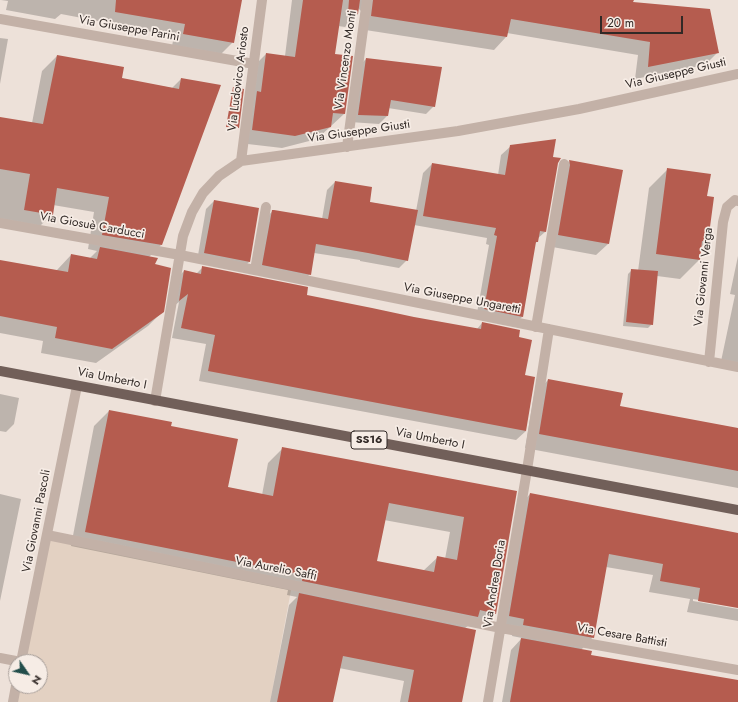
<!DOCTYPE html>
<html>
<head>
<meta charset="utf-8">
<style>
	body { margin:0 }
	#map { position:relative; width:738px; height:702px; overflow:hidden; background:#ede1d9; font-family:Jost,sans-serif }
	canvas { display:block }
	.north { position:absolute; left:8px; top:654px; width:40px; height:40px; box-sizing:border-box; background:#f6ece5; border:1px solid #a79e99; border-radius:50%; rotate:124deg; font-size:11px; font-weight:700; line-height:16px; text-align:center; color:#312926 }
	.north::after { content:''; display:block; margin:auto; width:14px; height:18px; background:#224d4a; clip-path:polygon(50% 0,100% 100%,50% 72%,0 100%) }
	.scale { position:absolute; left:600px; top:16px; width:83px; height:18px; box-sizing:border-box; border:2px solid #312926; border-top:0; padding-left:5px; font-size:12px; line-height:14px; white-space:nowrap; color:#312926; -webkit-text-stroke:3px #f6ece5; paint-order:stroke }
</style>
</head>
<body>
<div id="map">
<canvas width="738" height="702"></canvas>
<div class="north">N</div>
<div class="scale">20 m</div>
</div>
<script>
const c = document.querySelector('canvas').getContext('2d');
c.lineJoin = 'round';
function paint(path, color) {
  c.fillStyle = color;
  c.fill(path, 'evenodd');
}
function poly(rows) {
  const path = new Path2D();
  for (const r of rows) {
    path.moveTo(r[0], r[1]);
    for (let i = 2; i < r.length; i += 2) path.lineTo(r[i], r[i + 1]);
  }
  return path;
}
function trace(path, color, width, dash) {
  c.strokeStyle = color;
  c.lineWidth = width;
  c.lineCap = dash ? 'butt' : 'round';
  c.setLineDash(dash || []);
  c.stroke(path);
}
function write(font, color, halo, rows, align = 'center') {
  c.font = font + ' Jost,sans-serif';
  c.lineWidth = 3.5;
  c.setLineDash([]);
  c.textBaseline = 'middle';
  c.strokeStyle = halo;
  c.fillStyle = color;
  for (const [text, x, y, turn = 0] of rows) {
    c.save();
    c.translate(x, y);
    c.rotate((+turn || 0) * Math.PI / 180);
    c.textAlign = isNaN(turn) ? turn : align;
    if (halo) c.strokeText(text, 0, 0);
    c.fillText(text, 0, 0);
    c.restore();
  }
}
paint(poly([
	[47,535,292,585,270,702,13,702,16,686,40,686,40,662,21,662]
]), '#e3d1c2');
paint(poly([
	[1,0,241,0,233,42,220,55,172,46,174,36,119,26,119,25,61,14,55,19,6,10,8,1],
	[292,0,605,0,718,52,705,65,635,79,638,55,507,33,506,37,494,50,359,29,361,11,358,8,358,14,345,27,338,26,334,55,344,114,317,139,282,148,239,143,253,67,266,54,285,56],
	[0,38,8,39,0,84],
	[57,56,121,79,172,88,181,79,161,245,149,257,154,265,163,311,148,326,96,363,41,353,43,341,0,333,0,261,56,271,57,270,71,255,90,258,97,251,88,249,94,212,53,205,52,214,37,229,0,222,0,130,32,123,42,71],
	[366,59,434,106,426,114,388,108,387,116,379,124,350,122,358,67],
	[511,146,552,158,557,162,545,232,537,239,537,242,535,243,522,317,512,326,476,319,489,245,486,244,487,238,414,225,407,260,399,268,360,261,360,260,314,253,310,274,302,282,255,273,264,219,273,211,322,219,327,190,335,182,369,202,416,211,423,173,432,164,498,175,501,155],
	[569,161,608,244,596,255,547,246,558,173],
	[668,169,706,197,707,241,700,248,699,260,680,279,657,276,652,324,648,328,623,326,628,274,632,270,638,271,649,188],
	[214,201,258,209,249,262,241,270,197,261,206,209],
	[738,256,738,369,720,366,735,295,730,294],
	[203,267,306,296,414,318,477,329,482,323,518,338,524,376,526,431,516,440,199,381,206,344,172,338,179,302,170,309,174,281,184,271,196,274],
	[548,380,619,407,738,429,738,488,525,448,534,395],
	[0,394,19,398,14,424,6,432,0,431],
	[109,411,170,427,227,488,262,495,268,463,283,448,516,492,495,613,481,628,468,626,465,628,461,702,400,702,404,681,339,668,332,702,270,702,289,605,297,597,287,595,288,590,71,546,94,426],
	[384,520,450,532,445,559,438,557,423,571,376,562],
	[0,494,21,499,0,601],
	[530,494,738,534,738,607,693,599,693,601,738,609,738,621,687,612,690,599,649,592,653,575,606,567,593,637,581,650,590,656,738,681,738,702,502,702,511,650,522,638,512,636,513,630,498,627,519,506]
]), '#0003');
paint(poly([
	[116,0,242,0,234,43,183,34,185,24,115,12],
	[303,0,343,0,335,54,353,56,345,114,333,113,331,127,295,136,252,130,257,91,261,92,266,53,295,57],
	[349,0,360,0,358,14,348,13],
	[373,0,634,0,633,2,710,9,719,53,648,67,650,42,511,19,507,37,371,16],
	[57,55,124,67,122,78,179,89,181,78,221,85,162,245,102,235,109,197,57,188,53,215,24,210,30,174,0,169,0,117,43,124],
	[366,58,442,67,435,107,391,100,388,116,358,115],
	[233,87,244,89,239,128,226,127],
	[556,139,553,157,561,158,558,163,546,232,540,231,538,242,536,242,523,317,484,309,497,236,494,235,496,228,423,216,432,163,505,175,510,145],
	[569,160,623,170,609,244,558,235,570,165],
	[667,168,711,174,707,196,714,197,708,242,702,241,700,260,656,254],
	[335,181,372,187,370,202,418,210,408,261,368,253,316,244,311,275,262,265,272,210,274,210,328,219],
	[214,200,259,208,250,262,204,253],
	[100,247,158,258,155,264,171,268,164,312,112,349,55,338,57,327,0,316,0,260,68,272,71,254,97,259],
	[202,266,308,287,307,295,372,308,414,317,481,329,482,322,520,330,519,337,532,340,525,375,535,377,526,431,208,371,215,335,181,328,188,294,179,301,184,270,201,274],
	[631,269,658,271,653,325,626,322],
	[548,379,623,393,620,406,738,428,738,471,539,434],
	[109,410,172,422,171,426,238,439,228,487,273,496,282,447,517,491,496,614,480,610,478,617,302,581,303,575,85,532],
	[389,503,464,517,457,560,437,556,434,572,377,561],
	[530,493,738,533,738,608,698,601,700,588,660,581,663,564,609,554,594,638,523,625,524,619,509,616],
	[299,593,476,630,462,702,408,702,414,670,343,656,333,702,277,702],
	[521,638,592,651,591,655,738,680,738,702,510,702]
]), '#b55c4f');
trace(poly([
	[255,270,266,207],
	[536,327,564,164]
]), '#c3b1a7', 10);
trace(poly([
	[0,19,254,64],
	[347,147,367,0],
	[241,161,262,0],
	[0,223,180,255,738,367],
	[709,362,723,222,727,207,735,200,738,201],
	[155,401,183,236,192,212,203,193,219,176,241,161,458,131,579,109,738,74],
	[47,535,501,628,738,670],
	[0,658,21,662],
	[21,662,77,386],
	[13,702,16,686],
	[488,702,527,470,549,329]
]), '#c3b1a7', 10);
trace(poly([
	[0,371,738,510]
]), '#715f59', 10);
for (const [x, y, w] of [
	[369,440,36]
]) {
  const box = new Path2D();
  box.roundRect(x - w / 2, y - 9, w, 18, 3);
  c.fillStyle = '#f6ece5';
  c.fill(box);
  trace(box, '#312926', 1);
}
write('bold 11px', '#312926', null, [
	["SS16",369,440]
]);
write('12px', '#312926', '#f6ece5', [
	["Via Giuseppe Parini",129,29,10],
	["Via Vincenzo Monti",346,60,-82],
	["Via Giuseppe Giusti",676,74,-13],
	["Via Ludovico Ariosto",239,79,-83],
	["Via Giuseppe Giusti",359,132,-8],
	["Via Giosuè Carducci",92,226,10],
	["Via Giovanni Verga",704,277,-84],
	["Via Giuseppe Ungaretti",462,299,11],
	["Via Umberto I",112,379,11],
	["Via Umberto I",430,439,11],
	["Via Giovanni Pascoli",37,521,-79],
	["Via Aurelio Saffi",276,569,11],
	["Via Andrea Doria",495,584,-81],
	["Via Cesare Battisti",622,636,10]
]);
</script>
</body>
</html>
